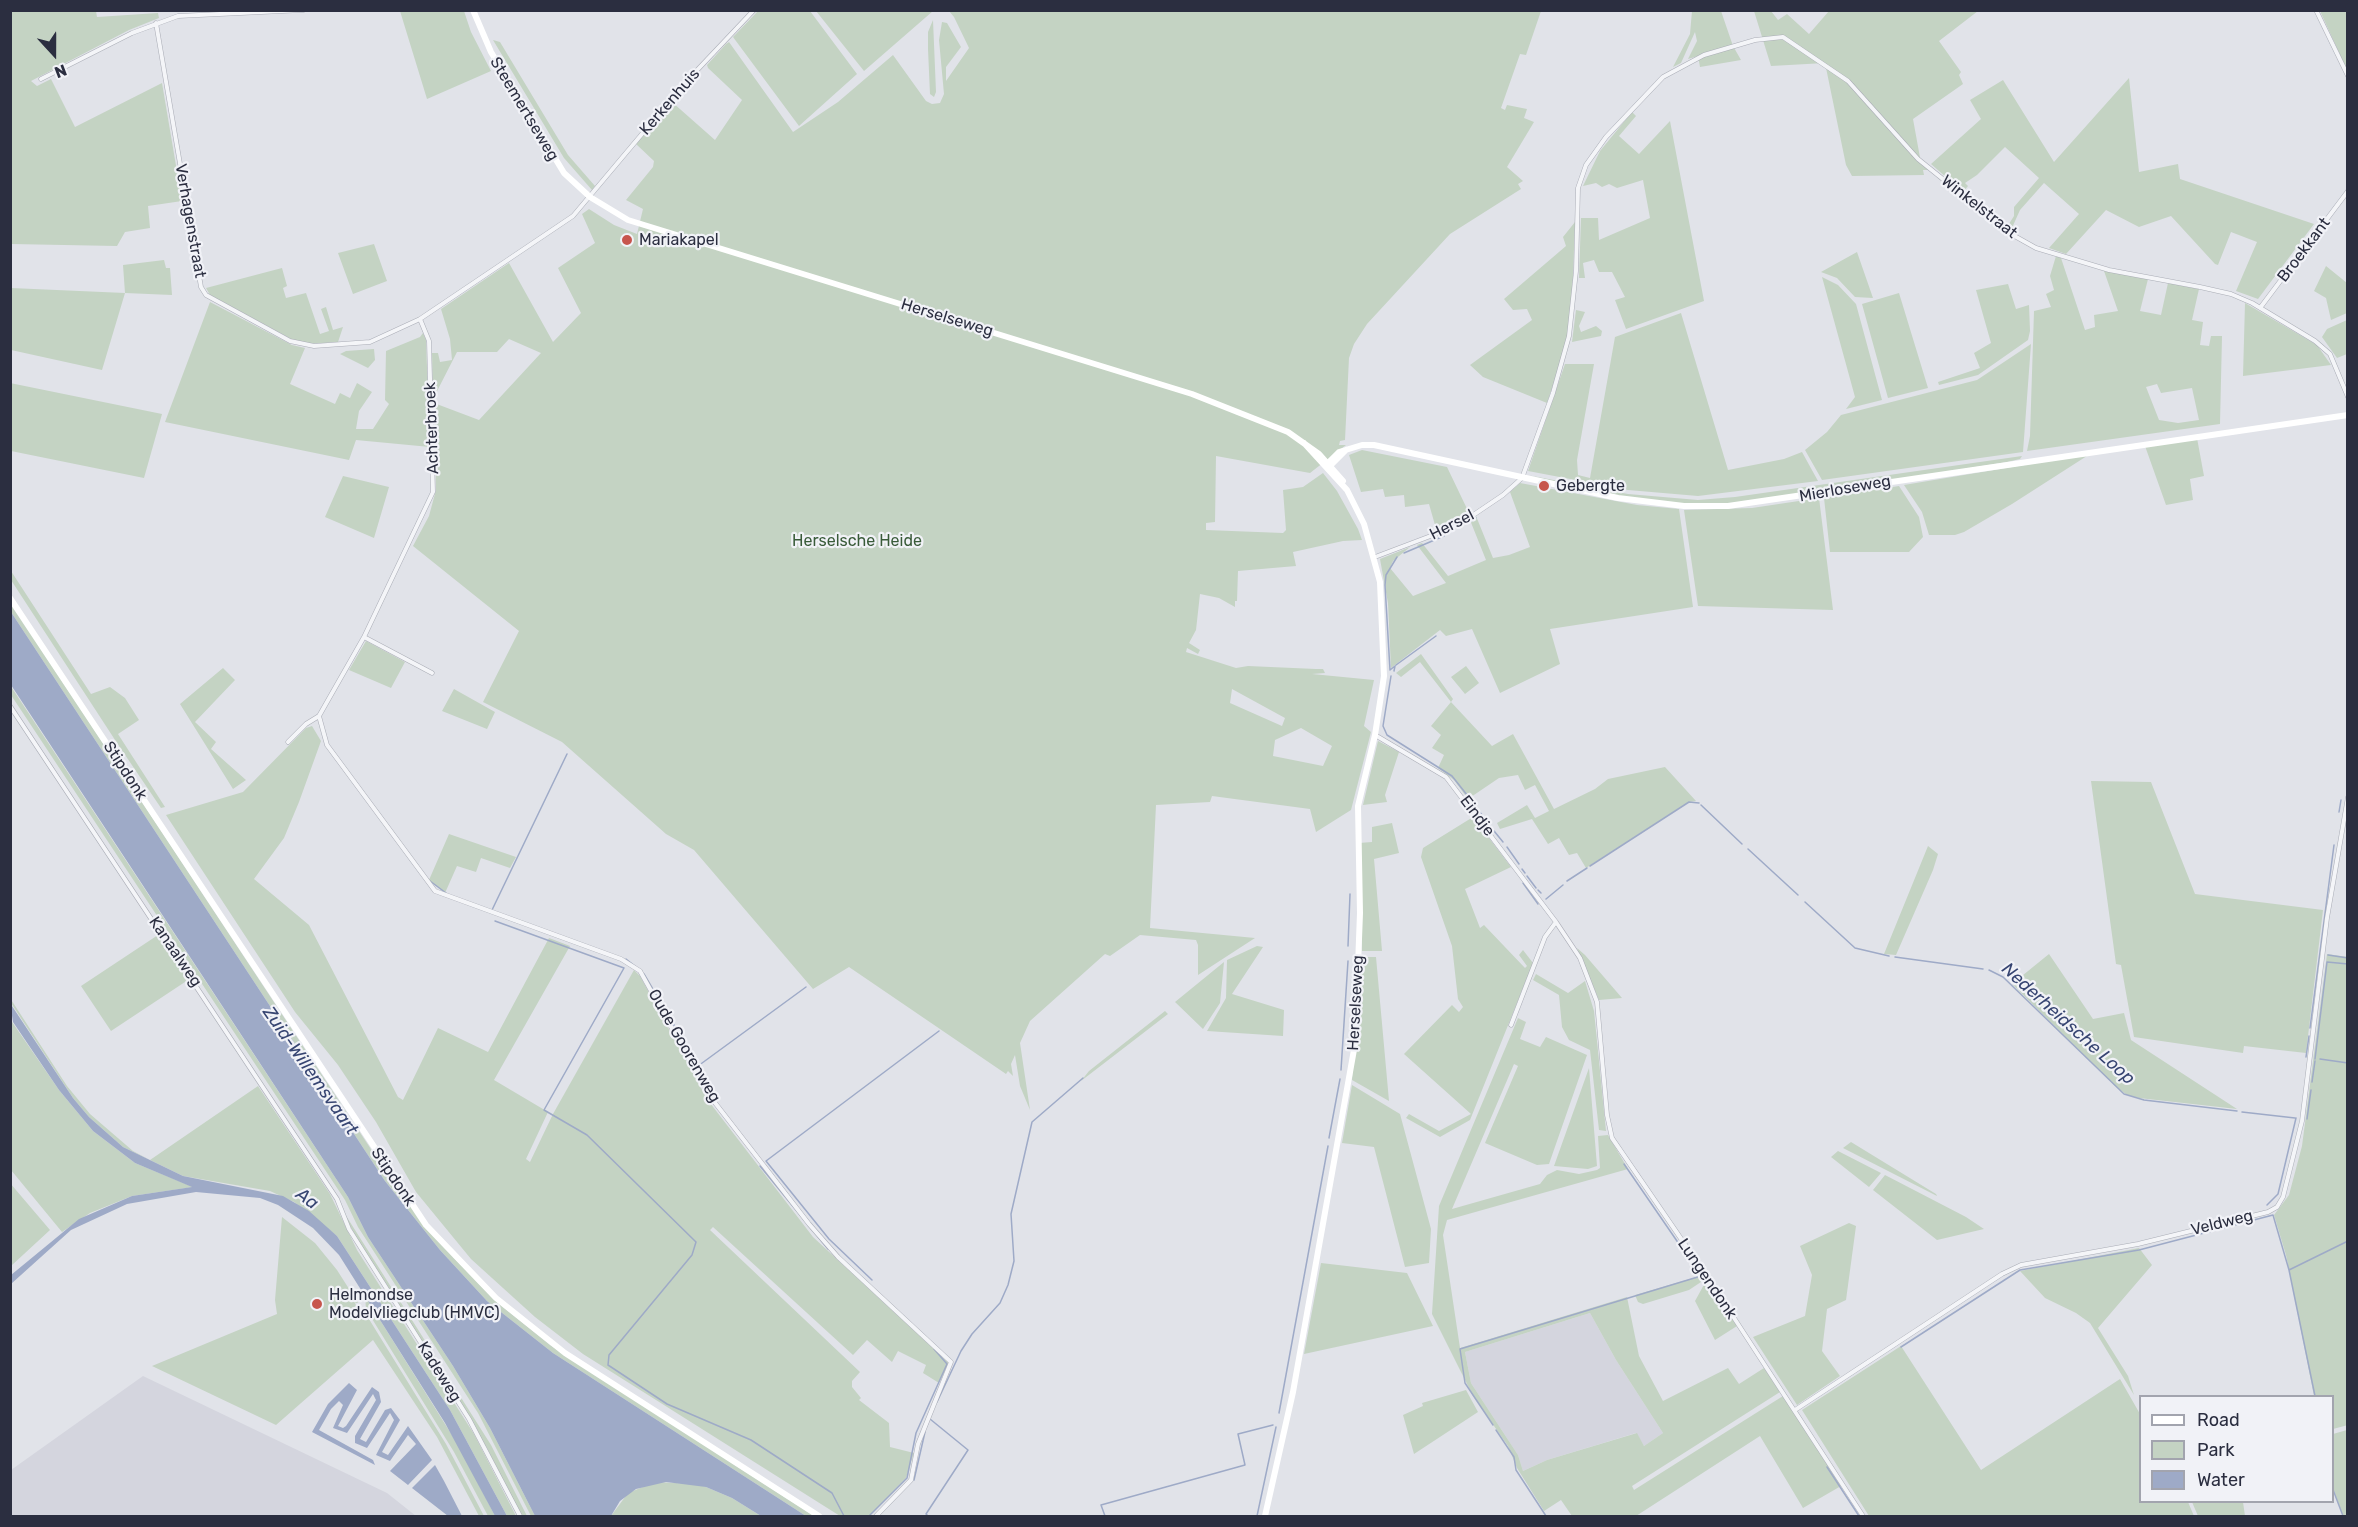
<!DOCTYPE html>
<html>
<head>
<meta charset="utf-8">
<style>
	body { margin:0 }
	#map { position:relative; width:2358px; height:1527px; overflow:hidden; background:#e1e3e9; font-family:Rubik,sans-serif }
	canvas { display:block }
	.frame { position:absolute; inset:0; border:12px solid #2b2e40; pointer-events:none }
	.legend { position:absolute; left:2139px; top:1395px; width:195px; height:108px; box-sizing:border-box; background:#f1f2f7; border:2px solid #a2a4ae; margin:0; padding:8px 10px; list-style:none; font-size:18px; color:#2b2e40 }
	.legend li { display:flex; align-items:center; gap:12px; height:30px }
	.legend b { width:30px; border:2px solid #a2a4ae }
	.north { position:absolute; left:24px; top:24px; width:60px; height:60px; -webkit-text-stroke:4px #f1f2f7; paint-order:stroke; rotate:159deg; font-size:16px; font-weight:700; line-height:24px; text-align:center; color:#2b2e40 }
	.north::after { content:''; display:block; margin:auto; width:21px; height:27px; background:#2b2e40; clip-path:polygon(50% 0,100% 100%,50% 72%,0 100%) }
</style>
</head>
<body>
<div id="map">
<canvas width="2358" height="1527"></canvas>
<div class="frame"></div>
<ul class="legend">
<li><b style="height:8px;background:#fff"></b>Road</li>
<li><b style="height:16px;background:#c4d3c3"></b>Park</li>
<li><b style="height:16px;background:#9eaac7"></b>Water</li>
</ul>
<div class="north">N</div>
</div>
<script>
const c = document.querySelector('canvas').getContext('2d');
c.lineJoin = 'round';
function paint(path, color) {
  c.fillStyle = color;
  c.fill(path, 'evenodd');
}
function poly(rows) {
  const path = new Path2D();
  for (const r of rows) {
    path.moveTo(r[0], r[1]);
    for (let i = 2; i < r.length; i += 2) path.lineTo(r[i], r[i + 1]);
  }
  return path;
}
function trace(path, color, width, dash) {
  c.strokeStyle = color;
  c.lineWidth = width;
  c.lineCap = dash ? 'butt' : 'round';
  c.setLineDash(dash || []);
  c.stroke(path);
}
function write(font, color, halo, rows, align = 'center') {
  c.font = font + ' Rubik,sans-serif';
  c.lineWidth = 4.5;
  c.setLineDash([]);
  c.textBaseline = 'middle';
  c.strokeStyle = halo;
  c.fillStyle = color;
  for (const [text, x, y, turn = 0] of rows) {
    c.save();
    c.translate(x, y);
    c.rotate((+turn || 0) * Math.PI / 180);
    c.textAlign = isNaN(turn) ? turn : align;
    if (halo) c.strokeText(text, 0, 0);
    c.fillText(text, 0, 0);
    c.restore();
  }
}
paint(poly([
	[1590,1313,1616,1360,1663,1433,1644,1446,1636,1433,1547,1460,1523,1471,1518,1455,1471,1383,1465,1352],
	[143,1376,387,1493,416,1516,11,1516,11,1470]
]), '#d4d5de');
paint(poly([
	[11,10,96,11,97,17,158,13,159,18,129,30,31,81,37,86,51,79,75,127,162,83,182,201,148,206,150,228,125,232,117,246,11,244],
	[400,11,464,11,471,32,491,71,427,99],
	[758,11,810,11,857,74,799,126,733,37],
	[816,11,933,11,864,71],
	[941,11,1541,11,1526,55,1520,54,1501,108,1505,110,1507,105,1527,109,1524,118,1534,122,1507,167,1523,181,1518,184,1521,189,1450,234,1367,324,1354,344,1349,358,1345,440,1340,441,1339,445,1346,445,1310,473,1216,456,1215,522,1206,523,1206,530,1283,533,1286,530,1283,490,1303,487,1323,473,1337,491,1358,529,1362,540,1343,541,1293,552,1296,566,1238,571,1237,601,1235,601,1235,607,1219,598,1200,594,1196,630,1189,643,1200,650,1198,654,1187,648,1186,652,1236,668,1248,666,1316,669,1323,669,1325,673,1312,674,1374,680,1364,726,1371,732,1351,810,1316,832,1310,809,1212,796,1210,802,1156,805,1150,928,1255,938,1198,975,1198,945,1196,940,1140,935,1110,956,1105,954,1030,1021,1020,1043,1030,1110,1020,1086,1015,1055,1011,1064,1013,1076,1008,1071,1006,1074,849,967,813,989,694,850,666,834,562,742,483,702,519,631,413,546,429,516,436,490,434,403,479,420,541,353,509,339,497,352,457,352,433,399,432,353,438,353,440,362,452,360,450,339,441,309,509,263,553,342,581,313,558,268,595,243,582,214,589,209,614,225,637,234,643,209,626,200,653,167,654,161,636,144,672,102,715,140,742,100,708,68,707,65,726,44,729,42,793,132,838,102,893,55,926,101,932,104,940,103,944,94,939,40,942,22,947,23,961,47,946,67,946,81,969,48,954,17,949,11],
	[1232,689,1285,718,1282,726,1230,703],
	[1301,728,1332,746,1323,766,1273,756,1275,740],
	[1692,11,1721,11,1733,46,1741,60,1700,67,1698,56,1688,59,1697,41,1695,32,1681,63,1673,67,1690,34],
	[1754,11,1771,11,1778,20,1787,14,1809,34,1829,11,1978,11,1939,41,1961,72,1959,75,1963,84,1913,119,1921,163,1929,170,1923,170,1924,175,1852,176,1846,165,1825,63,1771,66],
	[2320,11,2347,11,2347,70],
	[933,20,936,92,934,97,930,94,928,49,928,32],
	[493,40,500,42,568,155,595,186,592,190,564,158],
	[2129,78,2139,172,2178,164,2180,179,2314,224,2258,299,2236,291,2257,242,2231,232,2218,265,2215,264,2171,216,2139,227,2106,210,2066,254,2049,248,2079,214,2044,183,2020,210,2011,230,2007,227,2014,216,2014,207,2039,178,2005,147,1977,175,1965,183,1968,186,1963,192,1931,164,1981,119,1970,100,2003,80,2054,162],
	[1632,112,1636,116,1619,136,1639,154,1670,121,1704,301,1626,329,1615,300,1625,297,1612,272,1599,272,1594,260,1583,263,1585,278,1579,278,1581,218,1598,218,1599,240,1650,218,1643,180,1617,188,1609,184,1602,187,1596,183,1583,186,1600,151],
	[1575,222,1572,303,1567,343,1547,403,1483,377,1470,365,1532,320,1527,309,1513,310,1504,299,1566,246,1563,237],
	[374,244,387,281,353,294,338,253],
	[1857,252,1873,298,1855,297,1837,278,1821,272],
	[2056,256,2061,258,2085,330,2095,327,2094,315,2118,311,2104,271,2148,279,2140,311,2161,315,2168,283,2199,289,2192,320,2203,322,2200,345,2209,346,2211,336,2222,336,2220,424,2027,451,2030,436,2034,311,2051,307,2046,294,2054,290,2050,276],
	[2157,384,2161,393,2192,388,2199,420,2178,423,2159,420,2146,387],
	[164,260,166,268,170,268,172,295,125,293,102,370,11,350,11,288,125,293,123,265],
	[2326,266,2347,283,2347,313,2331,320,2326,298,2314,291],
	[282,268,287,286,283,288,286,298,306,293,320,334,329,331,321,309,326,307,333,330,343,327,338,342,308,344,293,340,210,295,206,288],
	[1822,277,1838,285,1856,304,1882,400,1846,409,1855,397],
	[2008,284,2016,309,2029,305,2030,331,2028,340,1978,375,1939,385,1938,382,1980,368,1974,353,1991,343,1976,290],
	[1899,293,1928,388,1888,398,1862,304],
	[210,302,292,345,305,348,290,384,335,404,340,393,350,398,357,383,372,392,359,411,356,429,373,429,389,404,385,400,386,351,420,337,423,333,426,340,430,447,356,440,349,460,165,422],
	[2245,303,2317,345,2331,365,2243,376],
	[1576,310,1585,312,1579,326,1581,332,1596,326,1602,331,1601,336,1572,342],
	[1681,313,1728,470,1784,459,1802,452,1818,481,1698,496,1628,490,1528,471,1565,364,1594,364,1577,460,1578,475,1590,478,1615,337],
	[2347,320,2347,354,2337,358,2322,337,2327,329],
	[2031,344,2023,452,1822,480,1805,450,1827,432,1841,415,1977,380],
	[374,349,375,360,368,368,340,354,346,351],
	[10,383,162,414,144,478,11,451],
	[2197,438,2204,476,2190,479,2193,500,2166,505,2145,446],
	[1362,450,1447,467,1470,515,1437,532,1429,504,1405,507,1404,495,1385,497,1383,489,1361,492,1349,455],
	[2090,454,2012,504,1964,532,1955,535,1929,535,1922,512,1904,485],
	[2022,456,2020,459,2007,462,1789,497,1714,506,1637,500,1527,475,1628,494,1698,500,1735,497],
	[343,476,389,487,374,538,325,517],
	[1520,483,1637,505,1679,509,1693,607,1550,629,1560,664,1500,693,1472,629,1446,636,1440,630,1391,668,1388,603,1380,559,1410,547,1393,561,1390,568,1413,596,1446,583,1417,545,1422,543,1448,576,1486,560,1470,520,1476,516,1493,558,1509,555,1530,547,1510,492],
	[1899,486,1919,517,1923,537,1909,552,1830,552,1824,498],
	[1819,498,1833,610,1698,606,1684,510,1752,508],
	[11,571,91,694,110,687,125,698,139,720,118,734,165,807,161,808,117,743,11,580],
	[10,602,388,1175,454,1258,498,1303,550,1345,814,1516,806,1516,553,1353,487,1301,440,1250,385,1181,11,612],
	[366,641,405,662,391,688,349,670],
	[1421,654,1453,699,1451,702,1492,746,1513,734,1554,809,1595,789,1608,779,1665,767,1696,801,1689,802,1586,868,1577,853,1569,855,1559,838,1548,844,1532,819,1500,829,1497,823,1527,805,1535,818,1549,811,1535,785,1525,790,1518,775,1499,778,1468,799,1454,780,1438,768,1444,755,1432,748,1441,735,1431,726,1451,702,1420,662,1401,677,1396,673],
	[1466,666,1479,683,1465,694,1451,677],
	[223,668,235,680,195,722,216,742,211,749,246,780,233,789,180,704],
	[10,685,348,1197,368,1237,453,1366,490,1428,535,1516,531,1516,478,1413,358,1227,345,1200,11,695],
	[454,689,495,712,487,729,442,711],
	[312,726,321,741,299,802,284,838,254,879,309,925,398,1097,403,1100,438,1028,488,1052,549,938,570,946,494,1080,548,1112,526,1159,530,1162,553,1114,634,970,640,976,707,1099,813,1237,949,1363,939,1383,923,1373,926,1365,898,1351,892,1362,867,1340,853,1355,713,1227,710,1230,860,1372,852,1381,852,1387,861,1398,859,1400,889,1423,890,1447,914,1453,906,1478,869,1516,840,1516,583,1354,535,1317,471,1259,416,1192,376,1122,338,1065,295,1012,166,815,243,792,306,728],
	[1378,741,1399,752,1385,795,1387,802,1363,805],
	[2091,781,2151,782,2195,894,2323,910,2306,1053,2244,1046,2243,1053,2134,1037,2121,965,2116,964],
	[1473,817,1511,867,1465,889,1480,928,1484,925,1525,968,1527,966,1519,955,1523,950,1533,963,1470,1120,1440,1137,1406,1118,1409,1114,1439,1131,1471,1114,1404,1054,1452,1005,1459,1012,1463,1007,1458,999,1452,946,1421,857,1423,848],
	[1392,823,1399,853,1374,859,1382,951,1362,951,1359,843,1372,842,1372,827],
	[449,834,516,857,510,868,481,858,476,872,457,866,445,893,429,880],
	[1928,846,1938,854,1933,870,1896,955,1884,954],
	[158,935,188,980,111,1031,81,986],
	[1257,946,1263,947,1232,994,1284,1010,1283,1036,1207,1031,1226,998,1227,960],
	[1577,948,1585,955,1622,998,1599,1000],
	[2049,954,2093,1019,2124,1013,2131,1040,2237,1109,2139,1098,2127,1095,2115,1086,2012,984],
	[2327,954,2348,957,2348,1425,2333,1429,2332,1396,2314,1396,2286,1255,2274,1215,2289,1195,2302,1146],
	[1361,957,1376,957,1389,1101,1352,1080],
	[1224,962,1220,1003,1203,1029,1175,1002],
	[1536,974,1568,993,1585,981,1594,1011,1606,1131,1599,1130,1590,1050,1569,1040,1562,1027,1559,995,1533,980],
	[10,998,67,1086,90,1114,133,1151,150,1160,258,1086,330,1194,357,1250,474,1434,516,1516,507,1516,450,1410,337,1236,294,1202,270,1191,183,1176,123,1147,89,1117,73,1098,11,1003],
	[1165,1011,1168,1014,1081,1081,1089,1071],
	[1518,1018,1526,1022,1520,1039,1540,1047,1546,1037,1587,1055,1549,1164,1537,1165,1485,1143,1518,1066,1514,1064,1452,1209,1540,1184,1547,1175,1557,1170,1579,1174,1597,1170,1600,1168,1598,1136,1608,1135,1628,1169,1447,1220,1443,1235,1460,1348,1627,1297,1639,1356,1663,1401,1728,1368,1739,1384,1764,1368,1780,1392,1632,1486,1634,1490,1783,1396,1841,1486,1803,1508,1760,1436,1636,1516,1572,1516,1561,1500,1544,1511,1517,1468,1508,1446,1473,1396,1432,1314,1439,1206],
	[1590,1313,1616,1360,1663,1433,1644,1446,1637,1433,1547,1460,1523,1471,1518,1455,1471,1383,1465,1352],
	[10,1019,59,1090,93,1131,135,1163,193,1187,132,1196,90,1213,62,1232,11,1170],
	[1589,1068,1597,1166,1588,1169,1554,1166],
	[1352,1085,1400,1114,1431,1229,1429,1263,1405,1267,1374,1147,1342,1143],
	[1851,1142,1936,1194,1937,1196,1843,1148],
	[1838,1151,1881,1173,1869,1187,1831,1157],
	[1885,1175,1966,1217,1984,1229,1937,1240,1873,1190],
	[10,1183,50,1230,11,1266,10,1266],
	[343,1211,491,1445,527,1516,521,1516,487,1448,361,1248],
	[282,1217,315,1243,337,1270,358,1303,355,1303,358,1310,364,1311,446,1444,484,1516,479,1516,437,1437,373,1340,276,1425,152,1366,277,1314,275,1300],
	[1849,1223,1856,1226,1846,1300,1827,1309,1822,1351,1840,1376,1797,1405,1753,1337,1805,1316,1812,1275,1800,1246],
	[2139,1248,2152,1265,2098,1328,2128,1376,2134,1395,2090,1323,2076,1313,2045,1298,2020,1271],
	[1321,1263,1407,1273,1433,1326,1304,1354],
	[1700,1276,1701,1282,1689,1290,1643,1304,1638,1302,1635,1295],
	[1706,1281,1737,1326,1715,1340,1695,1301],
	[365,1296,460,1448,495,1516,488,1516,454,1452,366,1309],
	[1901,1346,1981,1470,2120,1379,2140,1414,2140,1502,2188,1502,2194,1516,1869,1516,1802,1410],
	[1466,1390,1478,1412,1414,1454,1403,1415,1423,1406,1422,1403],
	[2347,1430,2347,1516,2343,1516,2333,1488,2333,1434],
	[655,1482,696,1484,706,1487,732,1498,761,1516,611,1516,628,1493],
	[2192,1502,2243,1502,2245,1516,2198,1516]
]), '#c4d3c3');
paint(poly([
	[11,612,385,1181,440,1250,487,1301,553,1353,806,1516,761,1516,732,1498,706,1487,666,1482,636,1489,620,1501,611,1516,535,1516,490,1428,453,1366,368,1237,348,1197,11,685],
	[10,1003,73,1098,89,1117,123,1147,183,1176,283,1196,309,1211,337,1236,450,1410,507,1516,495,1516,445,1423,339,1255,313,1228,278,1205,260,1198,196,1192,127,1204,71,1230,11,1284,11,1275,79,1219,132,1196,192,1187,135,1163,93,1131,59,1090,13,1022],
	[349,1383,357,1390,338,1426,343,1428,346,1426,372,1387,379,1392,381,1402,360,1439,366,1442,385,1410,391,1408,400,1420,382,1452,388,1455,408,1426,432,1460,408,1485,390,1471,416,1444,408,1435,390,1461,376,1455,394,1420,390,1413,367,1448,355,1443,355,1436,376,1400,373,1394,347,1433,333,1428,343,1405,339,1401,331,1409,319,1430,373,1460,375,1465,312,1432,328,1404],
	[435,1465,444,1481,462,1516,448,1516,412,1488]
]), '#9eaac7');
trace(poly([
	[1468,523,1476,518],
	[1404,553,1444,536],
	[1396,665,1436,636],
	[1394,671,1395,666,1390,670,1385,585,1386,575,1397,557],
	[1391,676,1383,726,1387,735,1452,776,1475,805],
	[1701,805,1742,844],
	[1478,810,1487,821],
	[2339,812,2341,800],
	[1490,826,1503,842],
	[1507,847,1519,864],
	[1748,849,1798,895],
	[1590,866,1689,802,1699,803],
	[1522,869,1525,873],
	[1527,876,1536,888],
	[430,881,446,893],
	[1567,881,1587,868],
	[1523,883,1538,904],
	[1538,890,1541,893],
	[1546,899,1563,885],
	[1805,902,1855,948,1889,956],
	[492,910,567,754],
	[495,921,624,968,544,1110,587,1135,696,1242,692,1255,609,1355,608,1365,667,1404,751,1440,832,1493,844,1516],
	[1348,946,1350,894],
	[2328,955,2348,958],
	[1895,957,1983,969],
	[626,959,636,967],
	[1989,970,2003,977,2124,1094,2144,1100,2237,1111],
	[644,974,698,1066,806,987],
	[2310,1028,2334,845],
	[2306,1057,2309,1036],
	[2315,1059,2327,962,2348,964],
	[2320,1059,2348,1063],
	[1341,1070,1348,961],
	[2312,1082,2315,1061],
	[2242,1112,2295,1118],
	[2307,1119,2311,1090],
	[1329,1138,1340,1079],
	[760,1166,828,1249],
	[2267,1205,2278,1194,2296,1118],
	[872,1280,829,1239,766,1161,939,1031],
	[1901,1347,2020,1270,2139,1250,2273,1215,2289,1270],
	[2315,1396,2289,1270,2348,1241],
	[937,1402,961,1351,972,1334,1000,1303,1008,1285,1014,1261,1011,1214,1032,1122,1083,1078],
	[1279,1413,1328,1146],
	[1493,1425,1465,1383,1460,1349,1701,1276,1624,1164],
	[1496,1430,1514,1457,1516,1470,1546,1516],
	[1827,1467,1859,1516],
	[914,1480,925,1432],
	[2332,1487,2343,1516],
	[869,1516,907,1478,916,1433,947,1364,934,1349],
	[928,1516,926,1514,968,1450,930,1419],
	[1105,1516,1101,1505,1245,1465,1238,1434,1273,1425],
	[1257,1516,1276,1427]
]), '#9eaac7', 1.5);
const street = poly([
	[2316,10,2348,76],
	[156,23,201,287,206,295,290,341,314,346,370,342,420,319],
	[41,79,132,33,178,16,303,10],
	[2260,308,2348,191],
	[1375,557,1457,526,1503,495,1522,478,1553,393,1569,336,1576,271,1578,188,1586,165,1606,137,1663,77,1704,55,1755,40,1783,37,1848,81,1918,159,2011,234,2036,248,2109,270,2200,287,2231,294,2252,303,2315,341,2330,354,2348,397],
	[364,637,432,673],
	[10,706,337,1199,349,1229,469,1419,520,1516],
	[319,716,327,745,435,891,621,959,640,971,709,1095,809,1224,838,1257,951,1362,918,1444,911,1480,876,1516],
	[1375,735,1446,777,1556,922,1580,958,1597,1002,1607,1115,1612,1138,1710,1281,1863,1516],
	[288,742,306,724,319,716,364,637,433,492,429,341,420,319,573,216,684,84,754,10],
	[1511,1025,1545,937,1556,922],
	[1795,1410,2002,1274,2021,1265,2138,1244,2268,1212,2277,1207,2283,1197,2302,1121,2327,918,2348,797]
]);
trace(street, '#aaadb6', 5);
trace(street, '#f4f5f8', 4);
trace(poly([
	[473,10,491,52,564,173,590,197,628,220,1192,394,1288,432,1319,454,1343,481],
	[1327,464,1339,452,1362,445,1374,445,1618,498,1684,506,1728,506,2348,415],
	[1330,466,1346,450],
	[10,598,426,1225,496,1298,565,1353,819,1516],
	[1265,1516,1293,1392,1355,1044,1360,913,1358,806,1375,735,1384,676,1380,582,1364,524,1347,490,1304,443]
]), '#fff', 6);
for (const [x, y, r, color] of [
	[627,240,6,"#c7554d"],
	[1544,486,6,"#c7554d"],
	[317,1304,6,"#c7554d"]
]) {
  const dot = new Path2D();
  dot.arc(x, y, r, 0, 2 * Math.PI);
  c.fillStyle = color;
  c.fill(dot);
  trace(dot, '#f1f2f7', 2);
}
write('16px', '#2b2e40', '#f1f2f7', [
	["Kerkenhuis",670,102,-49],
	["Steemertseweg",524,109,59],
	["Winkelstraat",1979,207,38],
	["Verhagenstraat",190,221,80],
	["Broekkant",2304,250,-53],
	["Herselseweg",947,318,17],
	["Achterbroek",432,428,-92],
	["Mierloseweg",1845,489,-10],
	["Hersel",1452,525,-27],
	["Stipdonk",125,771,57],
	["Eindje",1477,816,53],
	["Kanaalweg",175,952,56],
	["Herselseweg",1356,1003,-87],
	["Oude Goorenweg",684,1046,60],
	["Stipdonk",393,1177,56],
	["Veldweg",2222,1223,-14],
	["Lungendonk",1707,1279,56],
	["Kadeweg",439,1372,58]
]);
write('16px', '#2b2e40', '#f1f2f7', [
	["Mariakapel",639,240],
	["Gebergte",1556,486],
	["Helmondse",329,1295],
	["Modelvliegclub (HMVC)",329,1313]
], 'left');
write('16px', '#395b39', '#f1f2f7', [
	["Herselsche Heide",857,541]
]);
write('italic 18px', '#374572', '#f1f2f7', [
	["Nederheidsche Loop",2068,1024,42],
	["Zuid-Willemsvaart",310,1071,55],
	["Aa",307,1199,36]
]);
</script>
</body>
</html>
